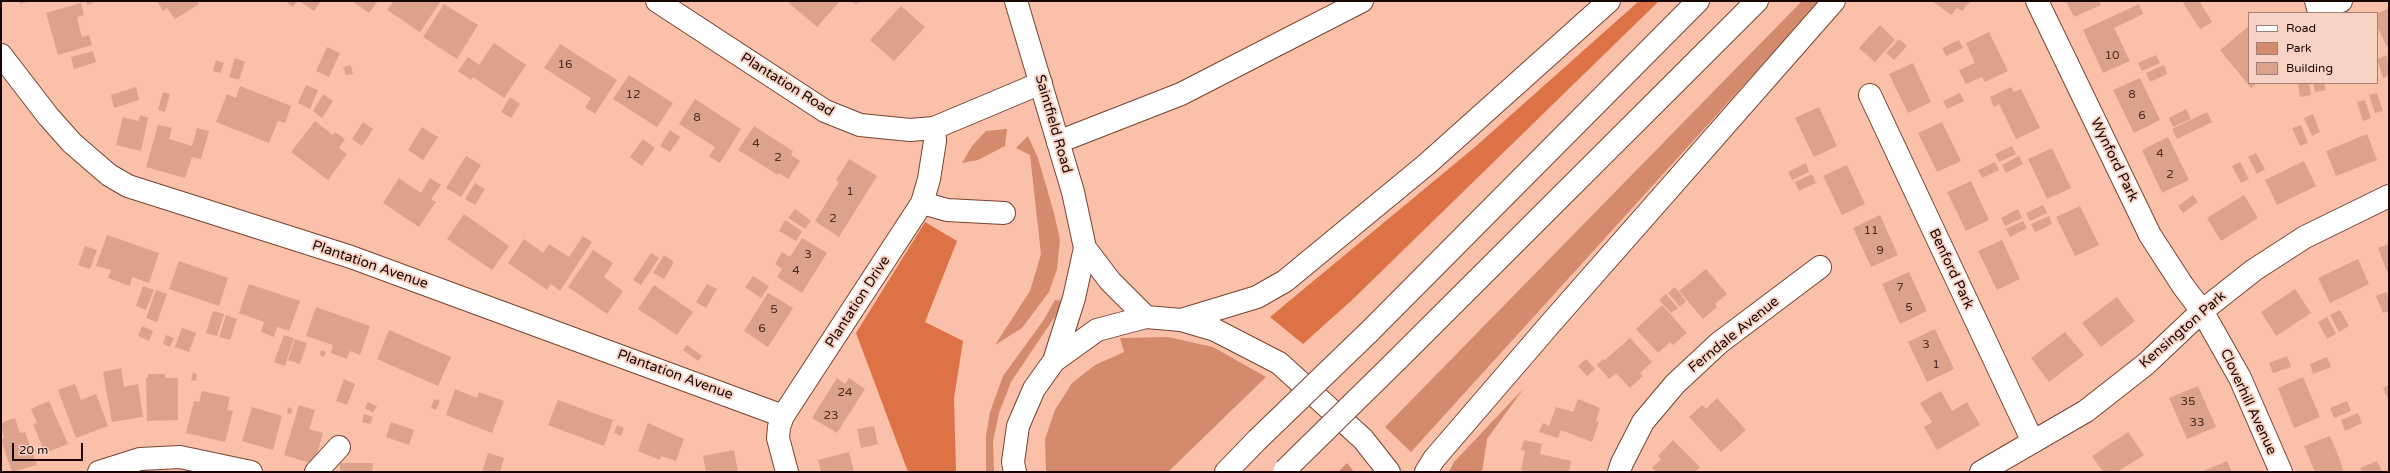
<!DOCTYPE html>
<html>
<head>
<meta charset="utf-8">
<style>
	body { margin:0 }
	#map { position:relative; width:2390px; height:473px; overflow:hidden; background:#fbc0a9; font-family:"Varela Round",sans-serif }
	canvas { display:block }
	.frame { position:absolute; inset:0; border:2px solid #190602; pointer-events:none }
	.legend { position:absolute; left:2248px; top:12px; width:130px; height:72px; box-sizing:border-box; background:#f8d3c5; border:1px solid #9f8177; margin:0; padding:5px 7px; list-style:none; font-size:12px; color:#190602 }
	.legend li { display:flex; align-items:center; gap:8px; height:20px }
	.legend b { width:20px; border:1px solid #9f8177 }
	.scale { position:absolute; left:12px; top:443px; width:71px; height:18px; box-sizing:border-box; border:2px solid #190602; border-top:0; padding-left:5px; font-size:12px; line-height:14px; white-space:nowrap; color:#190602; -webkit-text-stroke:3px #f8d3c5; paint-order:stroke }
</style>
</head>
<body>
<div id="map">
<canvas width="2390" height="473"></canvas>
<div class="frame"></div>
<ul class="legend">
<li><b style="height:5px;background:#fff"></b>Road</li>
<li><b style="height:11px;background:#d48a6d"></b>Park</li>
<li><b style="height:11px;background:#dca28b"></b>Building</li>
</ul>
<div class="scale">20 m</div>
</div>
<script>
const c = document.querySelector('canvas').getContext('2d');
c.lineJoin = 'round';
function paint(path, color) {
  c.fillStyle = color;
  c.fill(path, 'evenodd');
}
function poly(rows) {
  const path = new Path2D();
  for (const r of rows) {
    path.moveTo(r[0], r[1]);
    for (let i = 2; i < r.length; i += 2) path.lineTo(r[i], r[i + 1]);
  }
  return path;
}
function trace(path, color, width, dash) {
  c.strokeStyle = color;
  c.lineWidth = width;
  c.lineCap = dash ? 'butt' : 'round';
  c.setLineDash(dash || []);
  c.stroke(path);
}
function write(font, color, halo, rows, align = 'center') {
  c.font = font + ' "Varela Round",sans-serif';
  c.lineWidth = 4;
  c.setLineDash([]);
  c.textBaseline = 'middle';
  c.strokeStyle = halo;
  c.fillStyle = color;
  for (const [text, x, y, turn = 0] of rows) {
    c.save();
    c.translate(x, y);
    c.rotate((+turn || 0) * Math.PI / 180);
    c.textAlign = isNaN(turn) ? turn : align;
    if (halo) c.strokeText(text, 0, 0);
    c.fillText(text, 0, 0);
    c.restore();
  }
}
paint(poly([
	[1802,1,1820,1,1411,452,1385,427],
	[1007,129,1005,146,978,160,962,163,972,146,986,131],
	[1028,136,1038,158,1054,213,1060,240,1057,269,1049,292,1022,328,995,345,1030,291,1041,254,1030,155,1016,148],
	[1055,300,1063,301,1056,315,1011,382,999,413,993,441,994,472,986,472,986,436,990,412,1003,376,1043,321],
	[1168,337,1213,347,1266,377,1168,472,1046,472,1045,439,1055,410,1072,383,1095,365,1124,352,1120,338],
	[1524,388,1487,439,1482,472,1449,472,1454,462],
	[1347,463,1354,472,1338,472]
]), '#d48a6d');
paint(poly([
	[1639,1,1659,1,1352,300,1303,344,1270,317,1475,147],
	[925,222,957,241,925,322,963,341,954,398,956,472,908,472,856,333]
]), '#dc7246');
paint(poly([
	[19,1,31,1,20,4],
	[86,1,93,1,93,3,87,5],
	[157,1,197,1,199,4,175,19,167,8,163,11],
	[285,1,297,1,293,7],
	[299,1,321,1,314,11],
	[352,1,378,1,369,13],
	[394,1,441,1,420,32,387,10],
	[791,1,840,1,817,27,789,3],
	[852,1,860,1,856,5],
	[1932,1,1971,1,1962,11,1957,8,1951,15],
	[2066,1,2099,1,2101,5,2074,17],
	[2187,1,2199,1,2212,22,2200,29,2183,3],
	[81,3,84,15,77,17,79,26,82,37,89,35,92,45,58,55,46,13],
	[444,4,478,25,457,59,423,37],
	[2139,4,2143,14,2114,28,2130,61,2103,73,2083,30],
	[901,6,925,27,894,61,870,40],
	[2389,8,2389,46,2387,47,2377,26,2377,14],
	[1880,25,1895,40,1875,62,1859,48],
	[2249,26,2249,83,2257,83,2251,88,2220,50],
	[1989,32,2008,71,1985,82,1982,77,1966,84,1959,70,1975,63,1966,43],
	[1899,39,1907,46,1894,60,1886,53],
	[1959,40,1963,48,1946,56,1942,48],
	[494,43,526,65,504,98,473,77,471,80,458,71,468,57,479,65],
	[560,44,617,80,595,114,585,107,591,98,544,68],
	[327,47,340,53,329,77,316,71],
	[93,51,96,62,74,69,71,57],
	[2156,55,2160,63,2142,71,2138,63],
	[2387,55,2389,75,2383,78,2377,59],
	[235,58,245,62,239,80,229,77],
	[216,60,224,63,220,73,213,71],
	[1913,63,1931,102,1908,113,1889,74],
	[351,65,353,74,346,75,343,67],
	[2164,65,2167,74,2150,82,2146,73],
	[629,75,673,103,657,127,613,99],
	[2140,78,2160,120,2134,133,2113,90],
	[2298,83,2309,83,2311,95,2300,97],
	[2313,83,2324,83,2326,90,2315,92],
	[306,85,318,90,310,109,298,103],
	[240,86,291,106,285,123,278,121,269,143,216,122,227,94,236,98],
	[136,87,139,100,114,108,111,95],
	[2011,87,2014,92,2021,89,2040,128,2016,139,1999,104,1994,107,1990,97],
	[163,92,170,94,165,112,158,110],
	[1960,93,1964,101,1947,109,1943,101],
	[2377,93,2383,111,2375,113,2369,95],
	[323,94,333,101,322,118,313,111],
	[510,97,520,104,511,118,501,112],
	[695,99,741,129,720,163,709,156,715,147,679,124],
	[2365,100,2371,118,2363,121,2357,102],
	[1819,107,1837,146,1814,157,1795,118],
	[2186,109,2191,119,2173,127,2169,118],
	[2207,112,2212,122,2177,139,2172,129],
	[2313,114,2320,132,2312,136,2304,118],
	[140,115,148,118,141,151,116,145,123,117,138,121],
	[315,121,333,135,335,132,345,139,339,148,347,154,328,180,291,152],
	[363,122,373,129,362,146,352,139],
	[1942,122,1961,161,1937,172,1918,133],
	[158,125,172,128,169,139,192,146,197,128,209,131,201,159,192,157,185,178,146,167],
	[2301,125,2308,143,2300,146,2292,128],
	[754,126,793,151,791,155,800,161,788,179,779,173,778,175,738,150],
	[422,127,438,137,423,160,408,150],
	[670,130,680,137,670,152,660,146],
	[2367,134,2377,160,2336,176,2326,151],
	[2168,137,2189,180,2162,193,2142,150],
	[643,139,655,148,642,166,630,157],
	[2012,146,2016,154,1999,162,1995,154],
	[2052,148,2071,188,2047,199,2028,159],
	[2256,153,2265,169,2257,174,2248,157],
	[466,156,481,165,461,197,446,188],
	[2019,156,2023,164,2006,173,2002,165],
	[849,159,877,176,839,237,815,221,839,182,836,180],
	[2304,161,2316,186,2277,205,2265,180],
	[1995,162,1999,170,1982,178,1978,170],
	[2240,162,2249,179,2241,183,2232,166],
	[1806,163,1809,172,1792,180,1788,172],
	[1847,165,1865,204,1842,215,1823,176],
	[1812,174,1816,183,1799,191,1795,182],
	[399,178,421,193,430,178,441,185,431,199,436,202,419,227,383,203],
	[1971,181,1989,220,1966,231,1947,192],
	[475,183,485,189,475,205,465,199],
	[2193,195,2198,202,2183,213,2178,206],
	[2244,195,2258,218,2221,241,2207,218],
	[2043,205,2047,213,2030,221,2026,213],
	[2080,206,2099,245,2075,256,2056,217],
	[795,209,811,221,805,229,788,218],
	[2018,209,2022,218,2005,226,2001,218],
	[464,214,509,246,492,270,447,239],
	[1880,215,1898,255,1871,267,1853,228],
	[2049,216,2052,224,2035,232,2031,224],
	[785,220,802,231,796,241,779,231],
	[2023,221,2027,228,2010,237,2006,229],
	[107,235,159,253,149,283,132,277,130,286,108,278,111,270,96,266],
	[583,236,592,242,560,291,551,284,547,290,508,263,524,239,543,253,549,244,569,257],
	[802,238,827,253,802,293,777,277,782,269,775,264,782,252,790,257],
	[2002,240,2020,279,1997,290,1978,251],
	[2389,244,2389,273,2388,274,2378,248],
	[85,246,97,250,90,269,78,265],
	[593,250,613,263,604,277,623,291,607,314,568,287],
	[651,253,659,258,641,285,633,280],
	[664,255,674,262,664,279,653,273],
	[2358,259,2369,284,2330,303,2318,278],
	[179,261,228,278,219,306,169,289],
	[1706,269,1727,294,1715,304,1717,307,1703,319,1679,291],
	[1909,272,1927,311,1900,324,1882,284],
	[753,276,769,286,761,298,745,287],
	[249,284,300,301,289,331,277,327,274,337,261,332,264,322,239,313],
	[707,284,717,289,706,308,696,302],
	[654,285,693,312,677,335,638,309],
	[143,286,154,290,146,310,136,306],
	[1675,287,1686,301,1680,307,1668,293],
	[2295,289,2311,313,2276,336,2261,312],
	[156,290,167,294,157,322,146,318],
	[2387,292,2389,311,2383,313,2376,296],
	[768,293,793,308,768,347,744,331],
	[1666,294,1678,308,1671,313,1659,300],
	[2117,297,2135,321,2101,347,2082,323],
	[1662,305,1687,333,1673,345,1670,342,1658,353,1636,329],
	[316,307,370,326,360,355,350,351,347,359,331,353,333,345,306,336],
	[2340,310,2349,326,2339,332,2330,315],
	[213,311,224,314,217,336,206,333],
	[226,315,237,319,230,340,219,337],
	[2327,317,2336,334,2327,339,2318,322],
	[142,326,153,331,149,341,138,336],
	[182,328,196,333,189,352,175,347],
	[1935,329,1954,369,1927,382,1908,342],
	[389,330,451,357,438,386,377,359],
	[2065,332,2084,355,2049,382,2031,358],
	[166,335,174,338,170,347,163,344],
	[284,335,294,338,285,366,274,362],
	[1630,338,1652,362,1640,373,1643,376,1630,388,1616,373,1609,379,1597,365,1603,359,1605,360],
	[295,339,307,343,300,364,288,360],
	[687,345,702,356,698,361,683,350],
	[321,350,326,352,324,357,320,355],
	[2287,356,2291,367,2273,373,2269,363],
	[2327,357,2331,367,2313,374,2310,364],
	[1586,359,1595,369,1587,376,1578,366],
	[121,368,124,387,138,384,143,417,112,422,103,372],
	[193,373,197,374,196,381,191,380],
	[148,374,165,374,165,378,178,378,178,420,147,421,146,378,148,378],
	[2303,377,2320,417,2294,428,2278,388],
	[837,378,845,384,849,378,865,389,837,433,812,418],
	[344,379,355,384,347,405,336,401],
	[75,384,81,400,96,394,108,426,76,438,58,390],
	[2389,385,2389,401,2383,388],
	[2198,386,2216,427,2187,439,2169,398],
	[455,389,477,398,479,392,504,401,492,433,446,415],
	[202,391,230,397,227,410,233,411,225,442,186,433,194,401,199,402],
	[1941,391,1952,411,1967,402,1980,425,1937,450,1924,427,1932,422,1920,403],
	[1717,398,1746,430,1721,452,1689,417,1702,405,1706,409],
	[434,399,440,401,436,410,431,408],
	[1578,399,1600,408,1596,421,1599,422,1592,442,1561,430,1558,438,1539,432,1543,423,1549,426,1556,407,1573,412],
	[558,400,613,420,604,446,548,425],
	[49,401,68,444,45,453,33,424,37,423,31,409],
	[2347,401,2351,411,2334,418,2330,408],
	[368,402,377,406,373,413,365,408],
	[299,405,315,410,309,429,323,433,314,464,284,455],
	[252,407,282,416,273,450,242,441],
	[288,407,292,409,291,414,287,413],
	[2358,413,2362,423,2345,431,2341,420],
	[364,414,373,417,370,424,362,422],
	[15,418,20,433,25,432,37,465,12,472,1,440,4,438,1,423],
	[391,422,414,430,409,445,386,437],
	[648,423,684,439,676,461,661,456,660,460,638,451],
	[617,425,624,428,621,436,614,433],
	[874,426,878,444,861,448,857,429],
	[2128,432,2144,455,2117,472,2103,472,2092,456],
	[2330,436,2338,455,2344,472,2315,472,2304,446],
	[1524,440,1542,444,1540,454,1571,461,1569,472,1530,472,1521,470,1525,451,1521,450],
	[1673,440,1700,467,1695,472,1657,472,1652,468,1661,459,1658,456],
	[734,450,738,472,706,472,703,456],
	[849,452,854,472,821,472,818,460],
	[488,453,504,458,500,472,482,472],
	[2227,461,2232,472,2201,472],
	[2377,461,2382,471,2362,472,2360,468],
	[340,463,373,463,372,472,340,472]
]), '#dca28b');
const minor = poly([
	[657,1,825,111,860,125,910,130,934,128,1041,83],
	[2037,1,2150,235,2183,286,2202,311,2240,378,2281,472],
	[2316,1,2318,8,2341,1],
	[1,55,48,116,72,143,109,175,128,186,351,257,783,416],
	[1870,95,2033,442],
	[1058,142,1181,94,1362,1],
	[922,203,947,210,1004,213],
	[99,472,140,459,180,457,251,472],
	[316,472,339,447],
	[787,472,778,438,779,427,783,416,922,203,929,179,935,141,934,128],
	[1619,472,1622,463,1643,422,1675,384,1719,343,1820,267],
	[1981,472,2086,411,2146,364,2202,311,2254,270,2305,237,2389,196]
]);
const major = poly([
	[1016,1,1073,192,1085,248,1074,298,1054,361],
	[1085,248,1110,281,1146,317],
	[1015,472,1013,462,1018,426,1034,389,1054,361,1097,330,1146,317,1181,320,1215,330,1279,363,1363,439,1389,472]
]);
const highway = poly([
	[1181,320,1257,297,1285,281,1427,164,1609,1],
	[1369,332,1698,1],
	[1397,360,1757,1],
	[1226,472,1257,440],
	[1426,472,1434,459,1551,323,1834,1]
]);
trace(minor, '#75442f', 24);
trace(major, '#75442f', 24);
trace(highway, '#75442f', 24);
trace(minor, '#fff', 22);
trace(major, '#fff', 22);
trace(highway, '#fff', 22);
const highwayBridge = poly([
	[1257,440,1369,332],
	[1285,470,1397,360]
]);
trace(highwayBridge, '#75442f', 24, []);
trace(highwayBridge, '#fff', 22);
write('12px', '#4a2d24', null, [
	["10",2112,56],
	["16",565,65],
	["12",633,95],
	["8",2132,95],
	["6",2142,116],
	["8",697,118],
	["4",756,144],
	["4",2160,154],
	["2",778,158],
	["2",2170,175],
	["1",850,192],
	["2",833,219],
	["11",1871,231],
	["9",1880,251],
	["3",808,255],
	["4",796,271],
	["7",1900,288],
	["5",1909,308],
	["5",774,310],
	["6",762,329],
	["3",1926,345],
	["1",1936,365],
	["24",845,393],
	["35",2188,402],
	["23",831,416],
	["33",2197,423]
]);
write('14px', '#190602', '#f8d3c5', [
	["Plantation Road",787,85,32],
	["Saintfield Road",1053,124,74],
	["Wynford Park",2114,160,64],
	["Plantation Avenue",370,265,19],
	["Benford Park",1951,269,65],
	["Plantation Drive",858,302,-57],
	["Kensington Park",2183,330,-41],
	["Ferndale Avenue",1734,335,-39],
	["Plantation Avenue",675,375,20],
	["Cloverhill Avenue",2248,402,65]
]);
</script>
</body>
</html>
